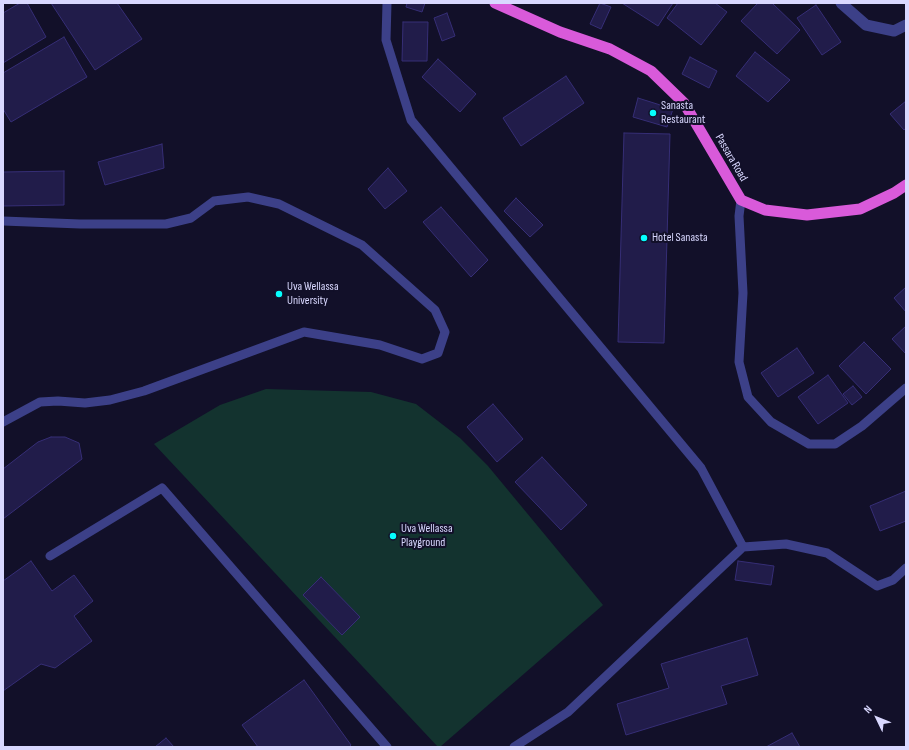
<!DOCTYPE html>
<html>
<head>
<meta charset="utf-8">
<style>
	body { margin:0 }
	#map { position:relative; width:909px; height:750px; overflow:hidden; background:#121029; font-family:"Sofia Sans Condensed",sans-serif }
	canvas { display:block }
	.frame { position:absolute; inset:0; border:4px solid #d9d8ff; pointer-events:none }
	.north { position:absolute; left:857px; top:698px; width:40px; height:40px; -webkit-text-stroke:3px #121029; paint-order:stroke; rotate:313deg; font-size:11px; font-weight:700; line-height:16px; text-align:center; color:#d9d8ff }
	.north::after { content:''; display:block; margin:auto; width:14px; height:18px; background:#d9d8ff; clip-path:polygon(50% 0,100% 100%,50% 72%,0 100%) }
</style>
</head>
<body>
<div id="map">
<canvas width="909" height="750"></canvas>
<div class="frame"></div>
<div class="north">N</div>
</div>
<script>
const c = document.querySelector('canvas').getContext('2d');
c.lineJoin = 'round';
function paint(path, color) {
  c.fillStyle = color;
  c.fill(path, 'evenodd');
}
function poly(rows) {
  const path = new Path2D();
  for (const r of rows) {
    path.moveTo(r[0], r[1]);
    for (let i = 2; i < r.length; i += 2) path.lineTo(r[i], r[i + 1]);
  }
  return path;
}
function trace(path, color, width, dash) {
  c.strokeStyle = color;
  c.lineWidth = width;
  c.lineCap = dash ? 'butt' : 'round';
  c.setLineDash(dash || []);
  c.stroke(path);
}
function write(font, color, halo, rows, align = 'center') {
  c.font = font + ' "Sofia Sans Condensed",sans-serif';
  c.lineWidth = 4;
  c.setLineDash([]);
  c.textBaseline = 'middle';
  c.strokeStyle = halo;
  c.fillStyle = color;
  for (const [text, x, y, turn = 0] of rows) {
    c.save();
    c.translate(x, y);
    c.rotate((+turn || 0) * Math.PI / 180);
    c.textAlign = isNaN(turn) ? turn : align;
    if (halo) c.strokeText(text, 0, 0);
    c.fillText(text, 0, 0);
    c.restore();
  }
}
paint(poly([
	[266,389,371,392,416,404,460,438,488,466,603,605,440,747,438,747,154,444,220,405]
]), '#13332f');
const building = poly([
	[20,3,27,3,46,37,3,63,3,13,20,3],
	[51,3,117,3,142,39,95,70,51,3],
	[407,3,425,3,422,12,406,7,407,3],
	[600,3,611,7,601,29,590,24,600,3],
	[622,3,673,3,658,26,622,3],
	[678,3,715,3,727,12,701,45,667,18,678,3],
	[758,3,772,3,800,30,777,54,741,21,758,3],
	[816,5,841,42,822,55,797,18,816,5],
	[447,13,455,36,442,41,434,18,447,13],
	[403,22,428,22,427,61,402,61,403,22],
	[64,37,87,77,11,122,3,109,3,73,64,37],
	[755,52,790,80,768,102,736,76,755,52],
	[690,57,717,71,709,88,682,74,690,57],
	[438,59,476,94,460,112,422,77,438,59],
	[566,76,584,103,521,146,503,118,566,76],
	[638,98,673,109,667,127,633,117,638,98],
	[906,101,906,128,904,130,890,114,906,101],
	[624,133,670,134,664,343,618,342,624,133],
	[162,144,164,168,105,185,98,162,162,144],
	[388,168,407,191,385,209,368,189,388,168],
	[64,171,64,205,3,206,3,172,64,171],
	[516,198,543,225,530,237,504,211,516,198],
	[441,207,488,260,471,277,423,222,441,207],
	[906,287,906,312,894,298,906,287],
	[906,326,906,354,892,339,906,326],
	[864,342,891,369,866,394,839,366,864,342],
	[797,348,814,373,778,397,761,373,797,348],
	[828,375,848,403,818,424,798,397,828,375],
	[853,386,862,397,852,405,843,394,853,386],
	[493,404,523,439,497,462,467,427,493,404],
	[51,437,65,437,79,443,82,459,3,519,3,469,38,442,51,437],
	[542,457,587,505,561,530,515,482,542,457],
	[906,491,906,521,880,531,870,506,906,491],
	[31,561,52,591,74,575,93,601,74,616,92,641,55,668,41,664,3,691,3,581,31,561],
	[738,561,774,566,771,585,735,580,738,561],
	[321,577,360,617,342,635,303,595,321,577],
	[747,638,758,675,721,686,727,704,626,735,617,704,669,688,661,664,747,638],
	[304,680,351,745,349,747,258,747,242,725,304,680],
	[792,733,800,747,766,747,792,733],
	[166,738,174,747,155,747,166,738]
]);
paint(building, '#211c4a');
trace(building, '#362e76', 1);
trace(poly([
	[387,3,386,40,411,120,701,468,743,547,568,712,514,747],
	[741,200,739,216,743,293,739,362,748,397,771,422,809,444,835,444,862,426,906,388],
	[3,221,80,224,166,224,191,218,214,201,248,197,279,204,362,245,435,310,445,332,438,353,422,359,380,345,304,332,144,391,110,400,85,403,58,401,40,402,3,422],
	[743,547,786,544,827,553,877,586,893,580,906,568],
	[50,556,162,488,387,747]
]), '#3c4088', 9);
trace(poly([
	[841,3,866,25,894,31,906,25]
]), '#3c4088', 11);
trace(poly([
	[495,3,560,32,610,49,651,71,684,103,741,200,765,210,807,215,860,209,894,193,906,185]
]), '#d95ada', 11);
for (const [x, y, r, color] of [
	[653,113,4,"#05fefe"],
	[644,238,4,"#05fefe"],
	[279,294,4,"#05fefe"],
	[393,536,4,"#05fefe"]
]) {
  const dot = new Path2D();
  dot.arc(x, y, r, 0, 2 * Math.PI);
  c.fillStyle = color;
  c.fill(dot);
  trace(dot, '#121029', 1.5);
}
write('12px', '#d9d8ff', '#121029', [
	["Sanasta",661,106],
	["Restaurant",661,120],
	["Hotel Sanasta",652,238],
	["Uva Wellassa",287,287],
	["University",287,301],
	["Uva Wellassa",401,529],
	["Playground",401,543]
], 'left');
write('12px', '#d9d8ff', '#121029', [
	["Passara Road",731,158,60]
]);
</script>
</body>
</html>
